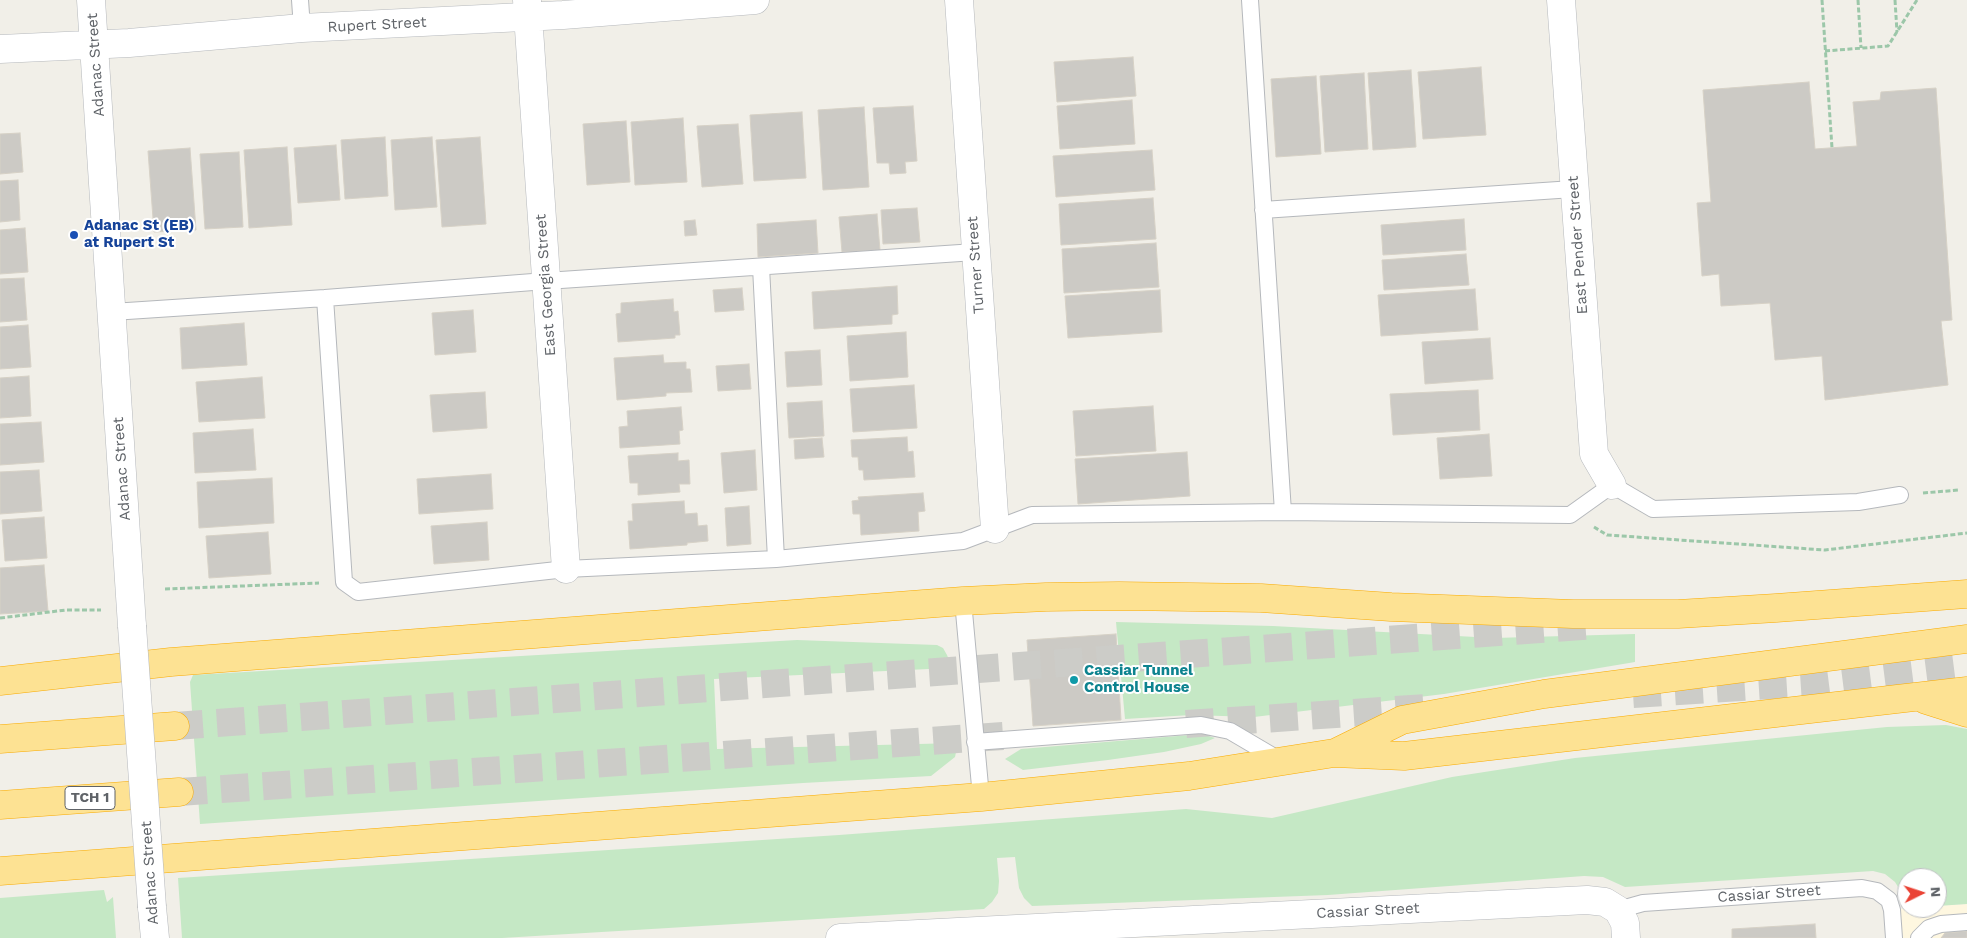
<!DOCTYPE html>
<html>
<head>
<meta charset="utf-8">
<style>
	body { margin:0 }
	#map { position:relative; width:1967px; height:938px; overflow:hidden; background:#f1efe8; font-family:"Work Sans",sans-serif }
	canvas { display:block }
	.north { position:absolute; left:1897px; top:868px; width:50px; height:50px; box-sizing:border-box; background:#fff; border:1px solid #bfc1c3; border-radius:50%; rotate:86deg; font-size:14px; font-weight:700; line-height:20px; text-align:center; color:#5f6368 }
	.north::after { content:''; display:block; margin:auto; width:18px; height:22px; background:#ea4335; clip-path:polygon(50% 0,100% 100%,50% 72%,0 100%) }
</style>
</head>
<body>
<div id="map">
<canvas width="1967" height="938"></canvas>
<div class="north">N</div>
</div>
<script>
const c = document.querySelector('canvas').getContext('2d');
c.lineJoin = 'round';
function paint(path, color) {
  c.fillStyle = color;
  c.fill(path, 'evenodd');
}
function poly(rows) {
  const path = new Path2D();
  for (const r of rows) {
    path.moveTo(r[0], r[1]);
    for (let i = 2; i < r.length; i += 2) path.lineTo(r[i], r[i + 1]);
  }
  return path;
}
function trace(path, color, width, dash) {
  c.strokeStyle = color;
  c.lineWidth = width;
  c.lineCap = dash ? 'butt' : 'round';
  c.setLineDash(dash || []);
  c.stroke(path);
}
function write(font, color, halo, rows, align = 'center') {
  c.font = font + ' "Work Sans",sans-serif';
  c.lineWidth = 4;
  c.setLineDash([]);
  c.textBaseline = 'middle';
  c.strokeStyle = halo;
  c.fillStyle = color;
  for (const [text, x, y, turn = 0] of rows) {
    c.save();
    c.translate(x, y);
    c.rotate((+turn || 0) * Math.PI / 180);
    c.textAlign = isNaN(turn) ? turn : align;
    if (halo) c.strokeText(text, 0, 0);
    c.fillText(text, 0, 0);
    c.restore();
  }
}
paint(poly([
	[1967,904,1967,938,1894,938,1892,910,1910,908,1937,908,1937,906]
]), '#fef7e0');
paint(poly([
	[1116,622,1273,626,1494,638,1635,634,1635,662,1444,694,1254,717,1191,715,1125,719],
	[797,640,937,645,943,648,947,655,951,665,929,669,714,679,717,749,958,743,955,757,931,776,803,783,200,824,190,682,193,675],
	[1946,725,1967,729,1967,904,1937,906,1937,878,1907,878,1907,908,1910,908,1907,908,1900,890,1895,882,1885,874,1873,871,1625,887,1603,877,1584,876,1328,895,1032,906,1024,898,1019,888,1015,857,997,858,999,881,998,893,992,902,984,909,502,938,182,938,178,878,839,835,1186,809,1272,818,1452,777,1575,758,1887,727],
	[1202,734,1215,738,1201,744,1164,752,1108,760,1023,770,1005,759,1021,749],
	[104,890,107,902,113,897,116,938,0,938,0,898]
]), '#c5e8c5');
const building = poly([
	[1133,57,1136,96,1057,102,1054,62,1133,57],
	[1481,67,1486,135,1423,139,1418,72,1481,67],
	[1411,70,1416,147,1373,150,1368,73,1411,70],
	[1364,73,1368,149,1325,152,1320,76,1364,73],
	[1316,76,1321,154,1276,157,1271,79,1316,76],
	[1809,82,1815,149,1857,146,1853,102,1880,100,1881,92,1936,88,1952,320,1941,321,1948,385,1825,400,1822,356,1775,360,1770,303,1721,306,1719,274,1702,276,1697,203,1711,202,1703,90,1809,82],
	[1132,100,1135,144,1060,149,1057,106,1132,100],
	[913,106,917,161,905,162,906,173,890,174,889,163,877,163,873,108,913,106],
	[864,107,869,187,823,190,818,110,864,107],
	[802,112,806,178,754,181,750,115,802,112],
	[683,118,687,182,635,185,631,122,683,118],
	[626,121,630,182,587,185,583,124,626,121],
	[738,124,743,184,702,187,697,126,738,124],
	[20,133,23,172,0,174,0,134,20,133],
	[385,137,388,196,345,199,341,140,385,137],
	[432,137,437,207,395,210,391,140,432,137],
	[480,137,486,224,442,227,436,140,480,137],
	[336,145,340,200,298,203,294,148,336,145],
	[287,147,292,225,249,228,244,150,287,147],
	[190,148,196,230,154,232,148,151,190,148],
	[1152,150,1155,190,1056,197,1053,156,1152,150],
	[239,152,243,227,205,229,200,154,239,152],
	[18,180,20,220,0,222,0,181,18,180],
	[1153,198,1156,239,1061,245,1059,204,1153,198],
	[917,208,920,242,883,244,881,210,917,208],
	[877,214,880,250,842,252,839,217,877,214],
	[1464,219,1466,250,1383,255,1381,225,1464,219],
	[695,220,697,235,685,236,684,221,695,220],
	[816,220,818,253,758,257,757,224,816,220],
	[25,228,28,272,0,274,0,230,25,228],
	[1156,243,1159,287,1064,293,1062,249,1156,243],
	[1466,254,1469,285,1384,290,1382,260,1466,254],
	[24,278,27,320,0,322,0,279,24,278],
	[897,286,898,314,892,315,892,324,814,329,812,292,897,286],
	[742,288,744,310,715,312,713,290,742,288],
	[1475,289,1478,330,1381,336,1378,295,1475,289],
	[1160,290,1162,332,1068,338,1065,296,1160,290],
	[673,299,674,312,678,311,680,335,675,335,675,338,618,342,616,314,621,313,621,303,673,299],
	[473,310,476,352,435,355,432,313,473,310],
	[244,323,247,365,182,369,180,328,244,323],
	[28,325,31,367,0,369,0,327,28,325],
	[906,332,908,377,850,381,847,336,906,332],
	[1490,338,1493,379,1425,384,1422,342,1490,338],
	[820,350,822,385,787,387,785,352,820,350],
	[663,355,664,363,686,362,686,369,690,369,692,392,666,393,666,396,617,400,614,358,663,355],
	[749,364,751,389,718,391,716,366,749,364],
	[29,376,31,416,0,418,0,378,29,376],
	[262,377,265,418,199,422,196,382,262,377],
	[914,385,917,428,853,432,850,389,914,385],
	[1478,390,1480,430,1393,435,1390,394,1478,390],
	[485,392,487,428,433,432,430,395,485,392],
	[822,401,824,436,789,438,787,403,822,401],
	[1153,406,1156,451,1076,456,1073,411,1153,406],
	[681,407,683,430,679,431,680,444,620,448,619,427,628,426,627,411,681,407],
	[41,422,44,462,0,465,0,424,41,422],
	[253,429,256,470,195,473,193,433,253,429],
	[1489,434,1492,476,1440,479,1437,438,1489,434],
	[907,437,908,452,913,451,915,477,864,480,863,470,859,470,858,457,852,457,851,440,907,437],
	[822,438,824,457,795,459,794,440,822,438],
	[755,450,757,490,724,493,721,453,755,450],
	[1187,452,1190,496,1078,504,1075,459,1187,452],
	[678,453,678,461,689,460,690,484,679,484,680,492,638,495,638,483,630,483,628,456,678,453],
	[39,470,42,511,0,514,0,472,39,470],
	[491,474,493,509,419,514,417,479,491,474],
	[272,478,274,523,199,528,197,482,272,478],
	[923,493,925,511,918,512,919,531,861,535,860,514,853,514,852,501,859,500,858,497,923,493],
	[684,501,685,514,697,513,698,526,707,525,708,541,687,543,687,545,630,549,628,521,633,521,632,504,684,501],
	[749,506,751,544,727,546,725,508,749,506],
	[44,517,47,558,5,561,2,520,44,517],
	[487,522,489,560,434,564,431,526,487,522],
	[268,532,271,574,209,578,206,536,268,532],
	[44,565,48,611,0,614,0,568,44,565],
	[1116,634,1121,720,1033,726,1027,640,1116,634],
	[1815,924,1816,938,1732,938,1732,929,1815,924],
	[1967,931,1967,938,1941,938,1945,933,1967,931]
]);
paint(building, '#cccac5');
trace(building, '#d6d1c6', 1);
trace(poly([
	[1633,694,1818,682,1967,663],
	[1186,724,1427,708],
	[175,726,1597,625],
	[179,792,1003,736]
]), '#ccccc8', 28, [28, 14]);
const lane = poly([
	[300,0,302,28],
	[1250,0,1283,512],
	[1263,210,1573,189],
	[761,267,776,559],
	[325,298,344,582,358,592,566,569,776,559,963,541,1032,515,1283,512,1570,515,1612,485,1653,509,1858,502,1900,495],
	[112,312,325,298,546,281,975,252],
	[963,601,981,797],
	[975,742,1201,725,1230,731,1281,761],
	[1618,910,1643,903,1862,888,1877,891,1889,900,1892,910,1894,938],
	[1919,938,1929,928,1941,924,1967,922]
]);
const street = poly([
	[91,0,132,626],
	[527,0,566,569],
	[959,0,995,529],
	[1561,0,1594,454,1612,485],
	[0,49,129,43,302,28,563,15,755,0],
	[152,907,155,938],
	[840,938,1587,900,1605,902,1618,910,1625,923,1626,938]
]);
const highway = poly([
	[0,681,171,662,963,601,1046,597,1119,596,1261,598,1391,607,1573,614,1678,614,1776,608,1967,594],
	[1926,700,1967,713],
	[0,739,175,726],
	[1337,752,1402,720,1544,694,1967,639],
	[0,805,179,792],
	[0,871,981,797,1189,776,1334,753,1404,756,1967,691]
]);
trace(lane, '#b5b8bc', 18);
trace(street, '#b5b8bc', 29);
trace(highway, '#f9ab00', 29);
trace(poly([
	[1822,0,1832,148],
	[1858,0,1861,48],
	[1895,0,1897,32],
	[1825,51,1888,46,1917,0],
	[1923,493,1959,490],
	[1594,527,1607,535,1825,550,1967,533],
	[165,589,319,583],
	[0,618,66,610,101,610]
]), '#9cc7a9', 3, [5, 2.5]);
trace(lane, '#fff', 16);
trace(street, '#fff', 28);
trace(highway, '#fde293', 28);
const streetBridge = poly([
	[132,626,152,907]
]);
trace(streetBridge, '#b5b8bc', 29, []);
trace(streetBridge, '#fff', 28);
for (const [x, y, r, color] of [
	[74,235,5,"#1a4fb4"],
	[1074,680,5,"#0f9aa8"]
]) {
  const dot = new Path2D();
  dot.arc(x, y, r, 0, 2 * Math.PI);
  c.fillStyle = color;
  c.fill(dot);
  trace(dot, '#fff', 2);
}
for (const [x, y, w] of [
	[90,798,50]
]) {
  const box = new Path2D();
  box.roundRect(x - w / 2, y - 11.5, w, 23, 4);
  c.fillStyle = '#fff';
  c.fill(box);
  trace(box, '#5f6368', 1);
}
write('bold 14px', '#5f6368', null, [
	["TCH 1",90,798]
]);
write('15px', '#5f6368', '#fff', [
	["Rupert Street",377,25,-3],
	["Adanac Street",96,65,-94],
	["East Pender Street",1578,245,-94],
	["Turner Street",976,265,-94],
	["East Georgia Street",546,285,-94],
	["Adanac Street",122,469,-94],
	["Adanac Street",150,873,-94],
	["Cassiar Street",1769,894,-4],
	["Cassiar Street",1368,911,-3]
]);
write('bold 15px', '#164399', '#fff', [
	["Adanac St (EB)",84,226],
	["at Rupert St",84,243]
], 'left');
write('bold 15px', '#0d838f', '#fff', [
	["Cassiar Tunnel",1084,671],
	["Control House",1084,688]
], 'left');
</script>
</body>
</html>
